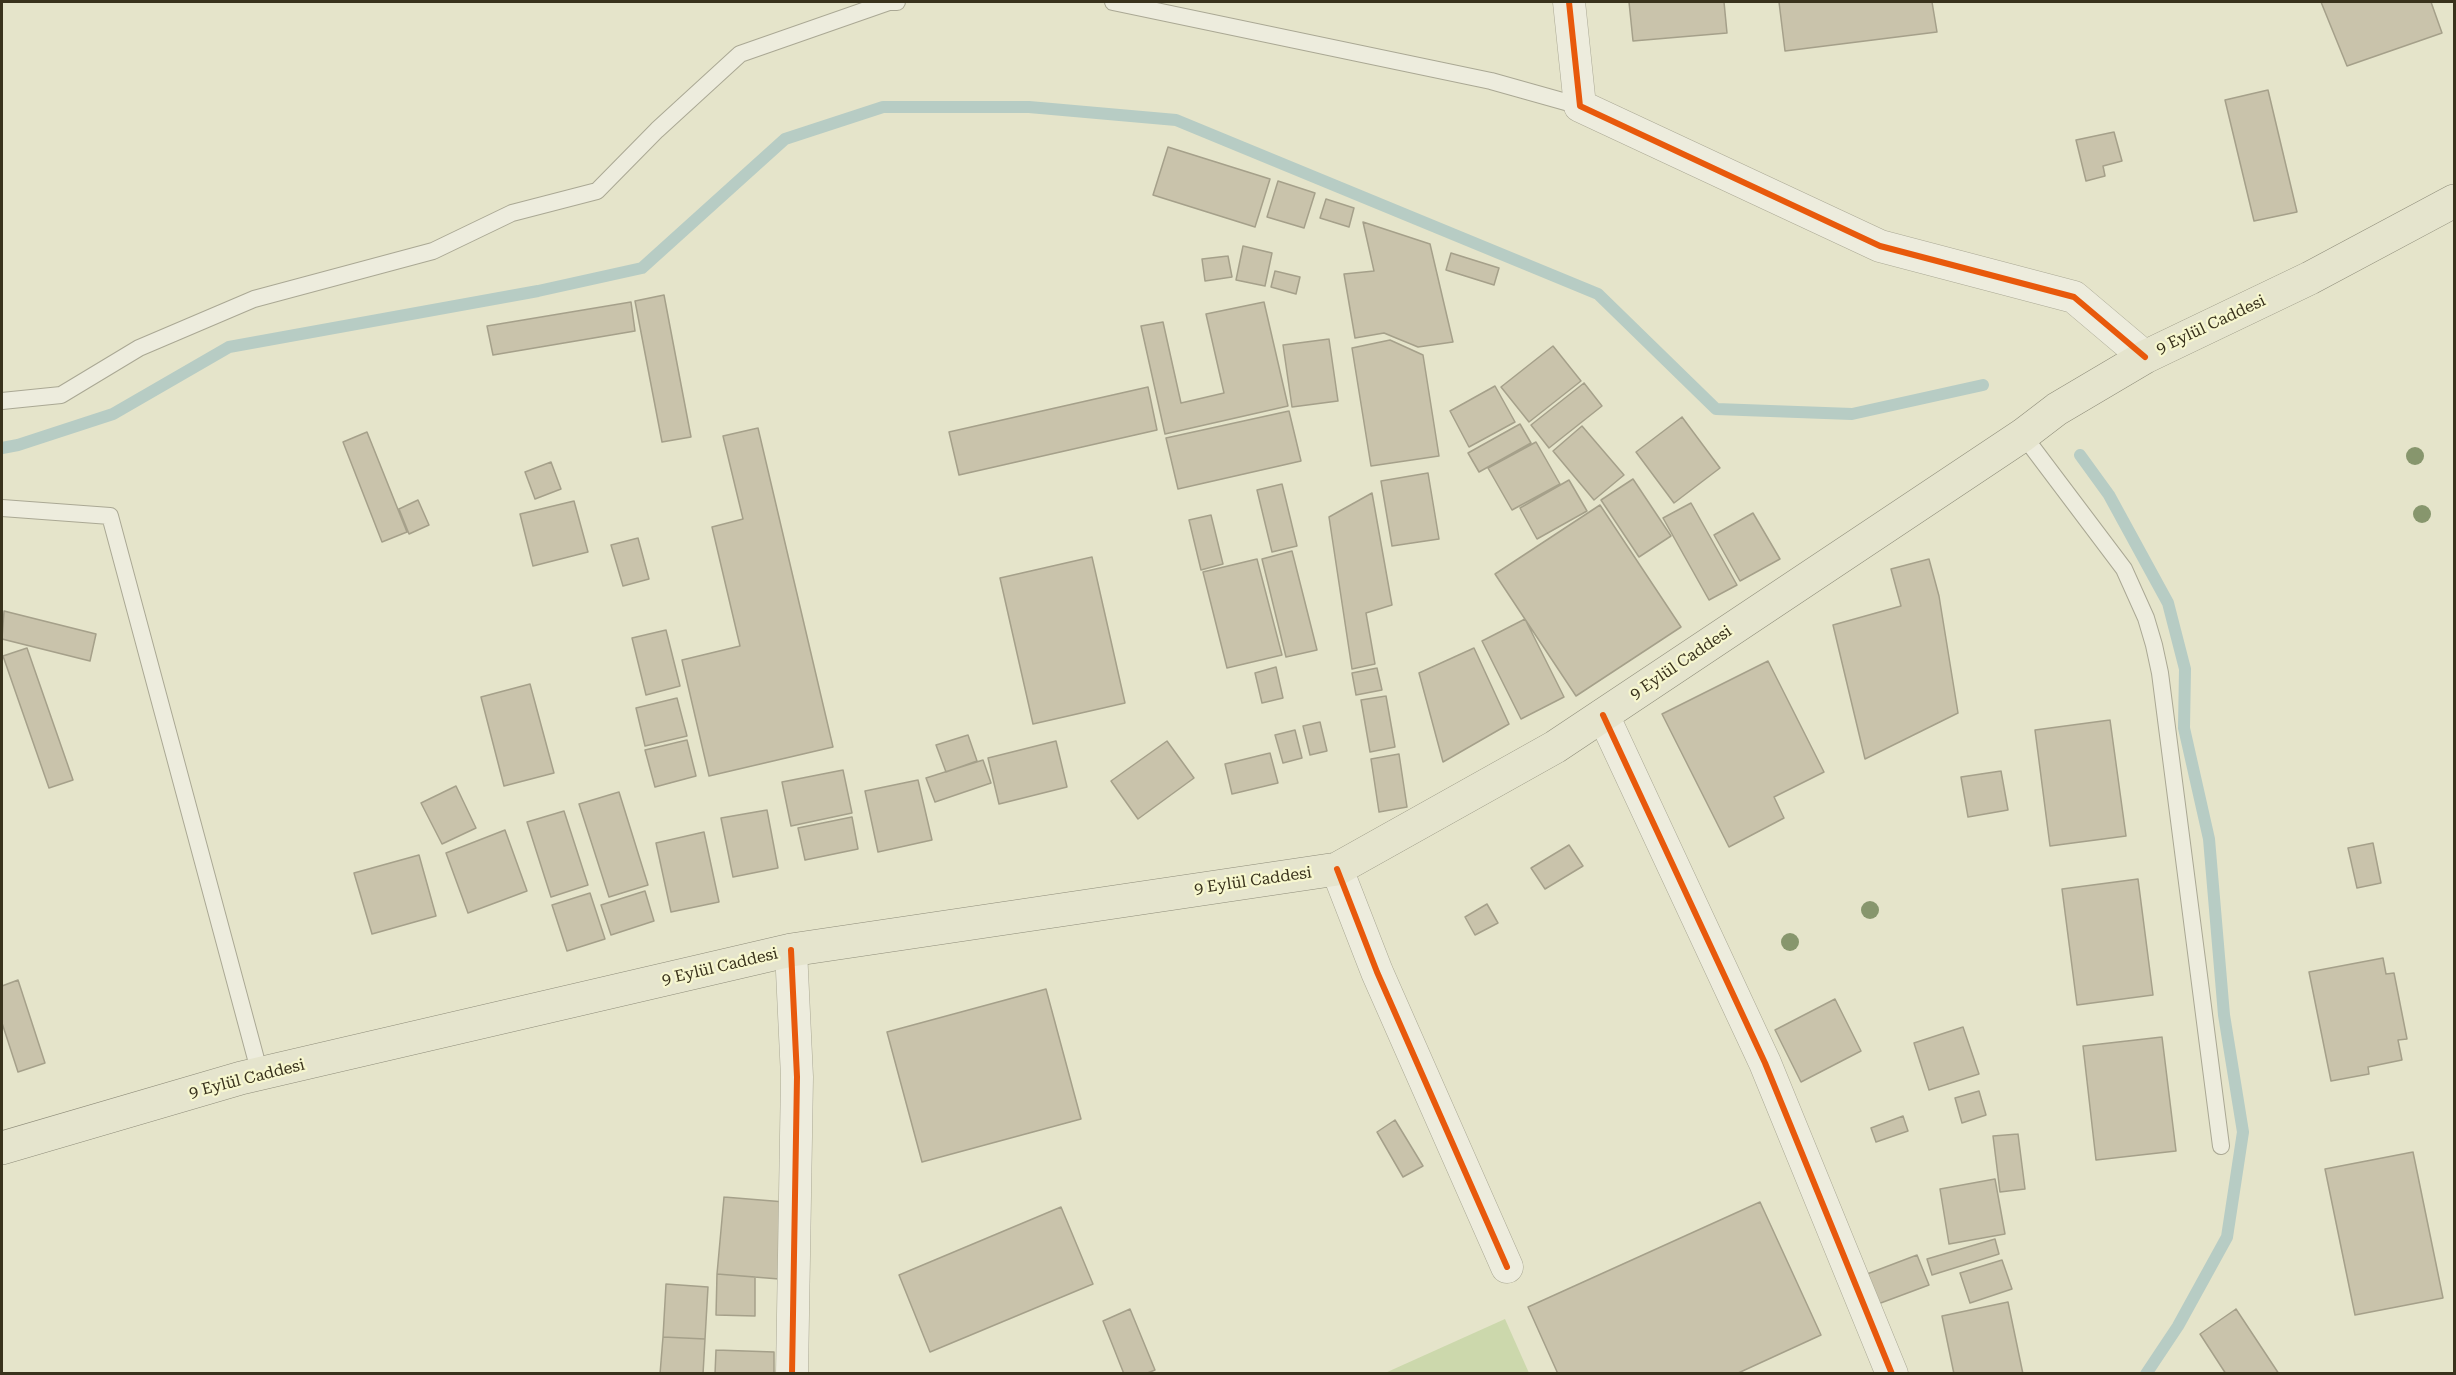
<!DOCTYPE html>
<html>
<head>
<meta charset="utf-8">
<style>
	body { margin:0 }
	#map { position:relative; width:2456px; height:1375px; overflow:hidden; background:#e5e4ca; font-family:"Roboto Serif",serif }
	canvas { display:block }
	.frame { position:absolute; inset:0; border:3px solid #39321c; pointer-events:none }
</style>
</head>
<body>
<div id="map">
<canvas width="2456" height="1375"></canvas>
<div class="frame"></div>
</div>
<script>
const c = document.querySelector('canvas').getContext('2d');
c.lineJoin = 'round';
function paint(path, color) {
  c.fillStyle = color;
  c.fill(path, 'evenodd');
}
function poly(rows) {
  const path = new Path2D();
  for (const r of rows) {
    path.moveTo(r[0], r[1]);
    for (let i = 2; i < r.length; i += 2) path.lineTo(r[i], r[i + 1]);
  }
  return path;
}
function trace(path, color, width, dash) {
  c.strokeStyle = color;
  c.lineWidth = width;
  c.lineCap = dash ? 'butt' : 'round';
  c.setLineDash(dash || []);
  c.stroke(path);
}
function write(font, color, halo, rows, align = 'center') {
  c.font = font + ' "Roboto Serif",serif';
  c.lineWidth = 4.5;
  c.setLineDash([]);
  c.textBaseline = 'middle';
  c.strokeStyle = halo;
  c.fillStyle = color;
  for (const [text, x, y, turn = 0] of rows) {
    c.save();
    c.translate(x, y);
    c.rotate((+turn || 0) * Math.PI / 180);
    c.textAlign = isNaN(turn) ? turn : align;
    if (halo) c.strokeText(text, 0, 0);
    c.fillText(text, 0, 0);
    c.restore();
  }
}
paint(poly([
	[1505,1319,1529,1373,1385,1373]
]), '#ccd8ac');
trace(poly([
	[2,448,18,445,113,414,229,347,538,291,642,268,785,139,883,107,1029,107,1176,120,1598,294,1716,409,1852,414,1983,385],
	[2080,455,2109,495,2168,603,2185,669,2184,728,2209,839,2224,1015,2243,1132,2227,1237,2178,1326,2146,1374]
]), '#b7ccc4', 12);
const building = poly([
	[1629,2,1724,2,1727,33,1633,41,1629,2],
	[1779,2,1932,2,1937,32,1785,51,1779,2],
	[2321,2,2431,2,2442,33,2347,66,2321,2],
	[2268,90,2297,212,2254,221,2225,100,2268,90],
	[2114,132,2122,161,2103,166,2105,176,2086,181,2076,140,2114,132],
	[1168,147,1270,179,1255,227,1153,195,1168,147],
	[1278,181,1315,193,1304,228,1267,217,1278,181],
	[1326,199,1354,208,1349,227,1320,218,1326,199],
	[1363,222,1430,244,1453,342,1418,347,1384,333,1355,338,1344,274,1374,271,1363,222],
	[1243,246,1272,253,1265,286,1236,280,1243,246],
	[1451,253,1499,268,1494,285,1446,270,1451,253],
	[1228,256,1232,277,1205,281,1202,259,1228,256],
	[1275,271,1300,277,1296,294,1271,287,1275,271],
	[664,295,691,437,662,442,635,301,664,295],
	[631,302,635,331,493,355,487,326,631,302],
	[1264,302,1288,406,1165,434,1141,326,1163,322,1181,403,1224,393,1206,314,1264,302],
	[1329,339,1338,401,1292,407,1283,345,1329,339],
	[1390,340,1423,355,1439,456,1371,466,1352,348,1390,340],
	[1553,346,1581,381,1529,422,1501,387,1553,346],
	[1584,383,1602,406,1549,448,1531,425,1584,383],
	[1495,386,1515,422,1469,447,1450,411,1495,386],
	[1148,387,1157,430,959,475,949,432,1148,387],
	[1289,411,1301,461,1178,489,1166,438,1289,411],
	[1682,417,1720,468,1674,503,1636,452,1682,417],
	[1520,424,1531,443,1479,472,1468,453,1520,424],
	[1582,426,1624,475,1594,500,1553,451,1582,426],
	[758,428,833,747,709,776,682,660,740,646,712,527,743,519,723,436,758,428],
	[367,432,407,532,382,542,343,442,367,432],
	[1536,442,1560,484,1512,510,1488,468,1536,442],
	[551,462,561,489,535,499,525,472,551,462],
	[1428,473,1439,539,1392,546,1381,481,1428,473],
	[1633,479,1671,536,1639,557,1601,500,1633,479],
	[1569,480,1587,511,1537,539,1520,508,1569,480],
	[1282,484,1297,546,1272,552,1257,490,1282,484],
	[1372,493,1392,605,1366,613,1375,664,1352,669,1329,517,1372,493],
	[418,500,429,525,409,534,399,509,418,500],
	[574,501,588,552,533,566,520,514,574,501],
	[1691,503,1737,585,1709,600,1663,518,1691,503],
	[1600,505,1681,627,1576,696,1495,574,1600,505],
	[1753,513,1780,559,1740,581,1714,535,1753,513],
	[1211,515,1223,564,1201,570,1189,520,1211,515],
	[638,538,649,579,623,586,611,545,638,538],
	[1292,551,1317,650,1286,657,1262,559,1292,551],
	[1092,557,1125,703,1033,724,1000,578,1092,557],
	[1257,559,1282,655,1227,668,1203,572,1257,559],
	[1929,559,1939,596,1958,713,1865,759,1833,625,1901,606,1891,569,1929,559],
	[4,611,96,634,90,661,2,639,4,611],
	[1525,619,1564,697,1521,719,1482,641,1525,619],
	[666,630,680,686,646,695,632,638,666,630],
	[27,648,73,780,49,788,3,656,27,648],
	[1474,648,1509,724,1443,762,1419,673,1474,648],
	[1768,661,1824,772,1774,797,1784,818,1729,847,1662,714,1768,661],
	[1276,667,1283,698,1262,703,1255,673,1276,667],
	[1377,668,1382,690,1356,695,1352,673,1377,668],
	[530,684,554,773,504,786,481,697,530,684],
	[1386,696,1395,747,1370,752,1361,700,1386,696],
	[677,698,687,736,645,746,636,708,677,698],
	[2110,720,2126,836,2050,846,2035,730,2110,720],
	[1320,722,1327,751,1310,755,1303,726,1320,722],
	[1295,730,1302,758,1283,763,1275,735,1295,730],
	[968,735,977,761,946,772,936,745,968,735],
	[687,740,696,776,655,787,645,750,687,740],
	[1056,741,1067,787,999,804,988,758,1056,741],
	[1167,741,1194,778,1138,819,1111,781,1167,741],
	[1270,753,1278,783,1232,794,1225,764,1270,753],
	[1399,754,1407,807,1379,812,1371,759,1399,754],
	[983,760,991,783,935,802,926,778,983,760],
	[843,770,852,813,791,826,782,782,843,770],
	[2001,771,2008,810,1968,817,1961,777,2001,771],
	[918,780,932,840,878,852,865,791,918,780],
	[456,786,476,828,442,844,421,803,456,786],
	[619,792,648,885,609,897,579,804,619,792],
	[767,810,778,868,733,877,721,818,767,810],
	[564,811,588,885,551,897,527,822,564,811],
	[852,817,858,849,805,860,798,828,852,817],
	[505,830,527,891,468,913,446,853,505,830],
	[704,832,719,902,671,912,656,843,704,832],
	[2373,843,2381,883,2357,888,2348,848,2373,843],
	[1569,845,1583,866,1545,889,1531,868,1569,845],
	[419,855,436,916,372,934,354,873,419,855],
	[2138,879,2153,995,2077,1005,2062,889,2138,879],
	[645,891,654,921,611,935,601,905,645,891],
	[590,893,605,939,567,951,552,905,590,893],
	[1487,904,1498,923,1475,935,1465,917,1487,904],
	[2383,958,2386,974,2394,973,2407,1039,2398,1040,2402,1060,2368,1067,2369,1074,2331,1081,2309,972,2383,958],
	[18,980,45,1063,18,1072,2,1023,2,986,18,980],
	[1046,989,1081,1119,922,1162,887,1032,1046,989],
	[1835,999,1861,1051,1801,1082,1775,1030,1835,999],
	[1963,1027,1979,1074,1929,1090,1914,1043,1963,1027],
	[2162,1037,2176,1151,2096,1160,2083,1046,2162,1037],
	[1979,1091,1986,1115,1962,1123,1955,1098,1979,1091],
	[1903,1116,1908,1131,1876,1142,1871,1128,1903,1116],
	[1395,1120,1423,1166,1403,1177,1377,1132,1395,1120],
	[2018,1134,2025,1189,2000,1192,1993,1136,2018,1134],
	[2413,1152,2443,1298,2355,1315,2325,1169,2413,1152],
	[1995,1179,2005,1234,1949,1244,1940,1189,1995,1179],
	[724,1197,785,1202,779,1279,717,1274,724,1197],
	[1760,1202,1821,1335,1736,1374,1558,1374,1528,1307,1760,1202],
	[1061,1207,1093,1284,930,1352,899,1275,1061,1207],
	[1995,1239,1999,1254,1932,1275,1927,1259,1995,1239],
	[1917,1255,1929,1285,1878,1304,1867,1274,1917,1255],
	[2002,1260,2012,1289,1970,1303,1960,1273,2002,1260],
	[717,1274,755,1277,755,1316,716,1315,717,1274],
	[666,1284,708,1287,705,1339,663,1337,666,1284],
	[2008,1302,2023,1374,1954,1374,1942,1316,2008,1302],
	[1130,1309,1155,1370,1145,1374,1124,1374,1103,1321,1130,1309],
	[2236,1309,2279,1374,2226,1374,2200,1334,2236,1309],
	[663,1337,705,1339,703,1374,660,1374,663,1337],
	[716,1350,774,1352,774,1374,715,1374,716,1350]
]);
paint(building, '#c9c3ab');
trace(building, '#a5a08a', 1.5);
const service = poly([
	[1113,2,1491,81,1580,106],
	[2,401,61,395,139,348,254,299,433,251,512,213,597,191,657,130,740,54,889,2,897,2],
	[2023,435,2124,569,2146,618,2154,645,2160,673,2221,1146],
	[2,508,110,516,260,1074]
]);
const minor = poly([
	[1569,2,1580,106,1880,246,2074,297,2145,357],
	[1603,715,1765,1063,1892,1374],
	[1337,869,1377,972,1507,1267],
	[791,950,797,1077,792,1374]
]);
const primary = poly([
	[2,1148,241,1078,791,950,1337,869,1555,747,2023,435,2057,409,2145,357,2310,278,2454,201]
]);
trace(service, '#aaa894', 18);
trace(minor, '#aaa894', 33);
trace(primary, '#8f8d7a', 34);
trace(service, '#edecdd', 16);
trace(minor, '#edecdd', 32);
trace(primary, '#e5e4cd', 33);
trace(poly([
	[1569,2,1580,106,1880,246,2074,297,2145,357],
	[1603,715,1765,1063,1892,1374],
	[1337,869,1377,972,1507,1267],
	[791,950,797,1077,792,1374]
]), '#e8590c', 6);
c.fillStyle = '#87966d';
for (const [x, y] of [
	[2415,456],
	[2422,514],
	[1870,910],
	[1790,942]
]) {
  c.beginPath();
  c.arc(x, y, 9, 0, 2 * Math.PI);
  c.fill();
}
write('16px', '#39321c', '#f7f7cf', [
	["9 Eylül Caddesi",2211,325,-25],
	["9 Eylül Caddesi",1681,663,-34],
	["9 Eylül Caddesi",1253,881,-8],
	["9 Eylül Caddesi",720,967,-13],
	["9 Eylül Caddesi",247,1079,-14]
]);
</script>
</body>
</html>
